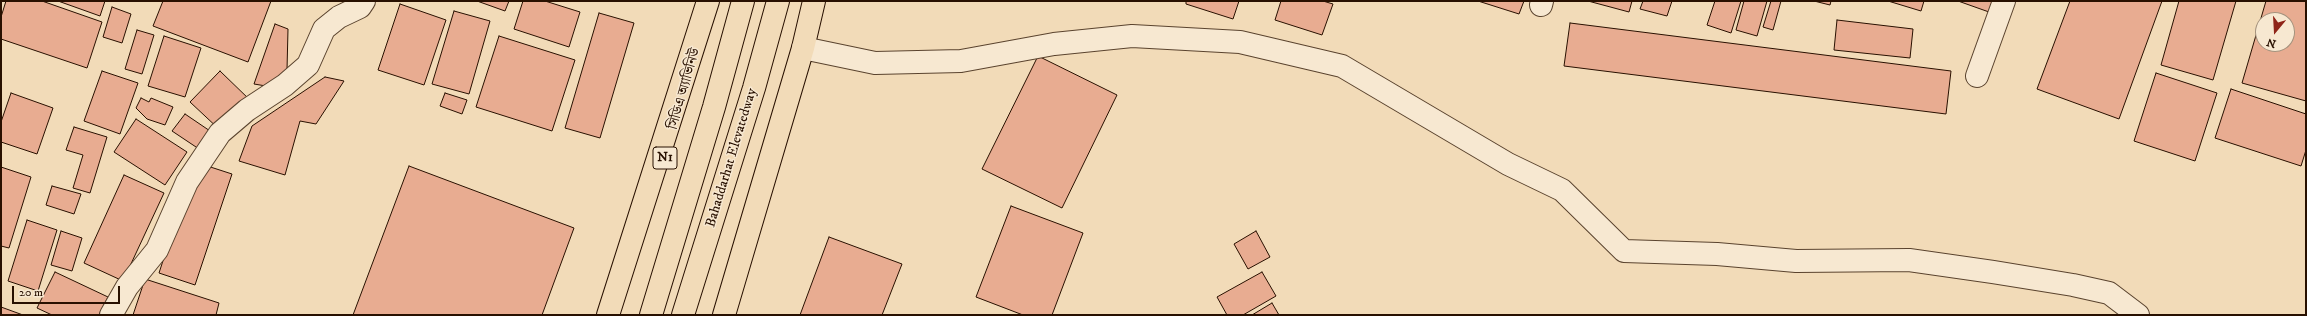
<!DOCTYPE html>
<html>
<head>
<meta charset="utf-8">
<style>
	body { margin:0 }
	#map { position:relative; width:2307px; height:316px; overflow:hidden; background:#f2dbb8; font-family:"IM FELL DW Pica",serif }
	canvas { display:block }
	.frame { position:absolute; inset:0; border:2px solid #281000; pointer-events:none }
	.north { position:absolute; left:2255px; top:12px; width:40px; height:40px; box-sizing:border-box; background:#f7e8d1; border:1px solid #a4927d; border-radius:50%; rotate:198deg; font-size:11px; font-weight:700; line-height:16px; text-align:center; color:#281000 }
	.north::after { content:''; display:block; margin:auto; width:14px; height:18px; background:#8f2418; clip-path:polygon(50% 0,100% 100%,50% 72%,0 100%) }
	.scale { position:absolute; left:12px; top:286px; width:108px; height:18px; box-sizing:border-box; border:2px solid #281000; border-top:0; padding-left:5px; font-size:12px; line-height:14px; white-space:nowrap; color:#281000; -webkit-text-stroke:3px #f7e8d1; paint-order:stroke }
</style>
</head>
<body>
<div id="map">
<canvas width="2307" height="316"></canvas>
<div class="frame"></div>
<div class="north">N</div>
<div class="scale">20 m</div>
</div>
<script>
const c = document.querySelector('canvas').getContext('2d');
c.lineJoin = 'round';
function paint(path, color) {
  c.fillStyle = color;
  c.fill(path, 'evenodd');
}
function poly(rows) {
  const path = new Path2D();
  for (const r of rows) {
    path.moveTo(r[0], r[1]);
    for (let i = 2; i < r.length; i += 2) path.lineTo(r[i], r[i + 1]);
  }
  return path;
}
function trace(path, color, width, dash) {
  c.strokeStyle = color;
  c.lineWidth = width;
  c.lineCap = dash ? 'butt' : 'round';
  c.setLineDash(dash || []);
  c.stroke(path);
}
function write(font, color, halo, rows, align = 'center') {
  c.font = font + ' "IM FELL DW Pica","Noto Serif Bengali",serif';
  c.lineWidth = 3;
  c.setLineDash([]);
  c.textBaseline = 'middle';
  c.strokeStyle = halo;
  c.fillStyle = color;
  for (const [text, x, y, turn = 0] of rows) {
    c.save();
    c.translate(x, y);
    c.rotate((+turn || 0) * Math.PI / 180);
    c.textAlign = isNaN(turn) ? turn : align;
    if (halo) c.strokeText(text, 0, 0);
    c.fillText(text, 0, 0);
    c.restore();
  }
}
const building = poly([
	[6,1,42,1,102,22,87,68,1,39,1,17,6,1],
	[58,1,105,1,100,16,58,1],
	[163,1,271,1,248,62,153,26,163,1],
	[477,1,509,1,505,11,477,1],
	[523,1,545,1,580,12,569,47,514,29,523,1],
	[1186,1,1239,1,1233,19,1186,4,1186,1],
	[1281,1,1323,1,1333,4,1322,35,1275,20,1281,1],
	[1478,1,1524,1,1519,14,1478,1],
	[1588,1,1632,1,1629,12,1588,1],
	[1643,1,1672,1,1667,16,1640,9,1643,1],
	[1715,1,1741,1,1731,33,1707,25,1715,1],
	[1744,1,1767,1,1757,36,1736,30,1744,1],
	[1771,1,1781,1,1773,30,1763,27,1771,1],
	[1814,1,1831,1,1830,5,1814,1],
	[1888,1,1924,1,1921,11,1888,1],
	[1958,1,1993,1,1989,12,1958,1],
	[2070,1,2162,1,2119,119,2037,89,2070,1],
	[2179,1,2236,1,2213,80,2161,65,2179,1],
	[2266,1,2306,1,2306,101,2242,83,2266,1],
	[2263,20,2287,20,2287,44,2263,44,2263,20],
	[400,4,446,20,424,85,378,70,400,4],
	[112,7,131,14,122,43,103,37,112,7],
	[454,11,490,21,469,94,432,84,454,11],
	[599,13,634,23,600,138,565,128,599,13],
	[1837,20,1913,29,1910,58,1834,50,1837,20],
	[1570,23,1951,71,1946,114,1564,66,1570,23],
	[275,24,288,29,287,70,266,86,254,84,275,24],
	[137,30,154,35,142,74,125,69,137,30],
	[164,36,201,48,185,97,148,86,164,36],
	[499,36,575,60,552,131,476,107,499,36],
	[1038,56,1117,95,1062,208,982,169,1038,56],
	[102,71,138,83,120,134,84,121,102,71],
	[220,71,251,101,221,131,190,102,220,71],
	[2156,73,2217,93,2195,161,2134,141,2156,73],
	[325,77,344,81,316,124,300,121,285,175,239,161,252,126,325,77],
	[2231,89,2306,114,2306,150,2301,166,2215,138,2231,89],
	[11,93,53,108,37,154,1,142,1,122,11,93],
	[445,93,467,100,462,114,440,106,445,93],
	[141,98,149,102,151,98,173,107,165,125,147,119,136,108,141,98],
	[185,114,213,133,202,151,172,131,185,114],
	[136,119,187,152,165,185,114,152,136,119],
	[74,127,107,137,90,193,73,188,83,155,66,150,74,127],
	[195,162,232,174,195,285,159,273,195,162],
	[409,166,574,228,542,315,353,315,409,166],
	[1,167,31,177,9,248,1,246,1,167],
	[124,175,164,193,123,281,84,263,124,175],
	[52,186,81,194,74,214,46,205,52,186],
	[1011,206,1083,233,1052,315,1023,315,976,297,1011,206],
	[27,220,57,230,38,291,8,281,27,220],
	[61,231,82,238,72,271,51,265,61,231],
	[1256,231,1270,257,1248,269,1234,244,1256,231],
	[829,237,902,264,882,315,800,315,829,237],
	[55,272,108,297,99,315,52,315,37,308,55,272],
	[1262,272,1276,296,1243,315,1227,315,1217,297,1262,272],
	[145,279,219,303,216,315,133,315,145,279],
	[1272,303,1279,315,1252,315,1272,303],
	[1,307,23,315,1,315,1,307]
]);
paint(building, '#e8ac91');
trace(building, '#281000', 1);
const minor = poly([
	[1541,5,1542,1],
	[803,48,875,63,961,61,1054,44,1132,36,1240,42,1342,66,1508,164,1562,190,1624,251,1717,254,1796,261,1909,260,1993,272,2073,285,2109,293,2138,315],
	[1977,76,2004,1],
	[111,315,127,287,157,250,187,182,220,133,247,110,285,85,308,65,324,29,339,17,360,7,364,1]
]);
const trunk = poly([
	[608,315,708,1],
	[651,315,714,107,743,1],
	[683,315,754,88,778,1],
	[724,315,803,48,814,1]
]);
trace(minor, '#5a432e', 24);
trace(trunk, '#281000', 24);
trace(minor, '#f7e8d1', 22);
trace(trunk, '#f2dbb8', 22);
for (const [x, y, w] of [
	[665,158,24]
]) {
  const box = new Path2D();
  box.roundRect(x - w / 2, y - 11, w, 22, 3);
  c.fillStyle = '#f7e8d1';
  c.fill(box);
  trace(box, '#281000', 1);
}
write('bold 13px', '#281000', null, [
	["N1",665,158]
]);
write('14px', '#281000', '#f7e8d1', [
	["সিডিএ অ্যাভিনিউ",685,89,-74],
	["Bahaddarhat Elevatedway",732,158,-73]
]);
</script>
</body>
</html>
